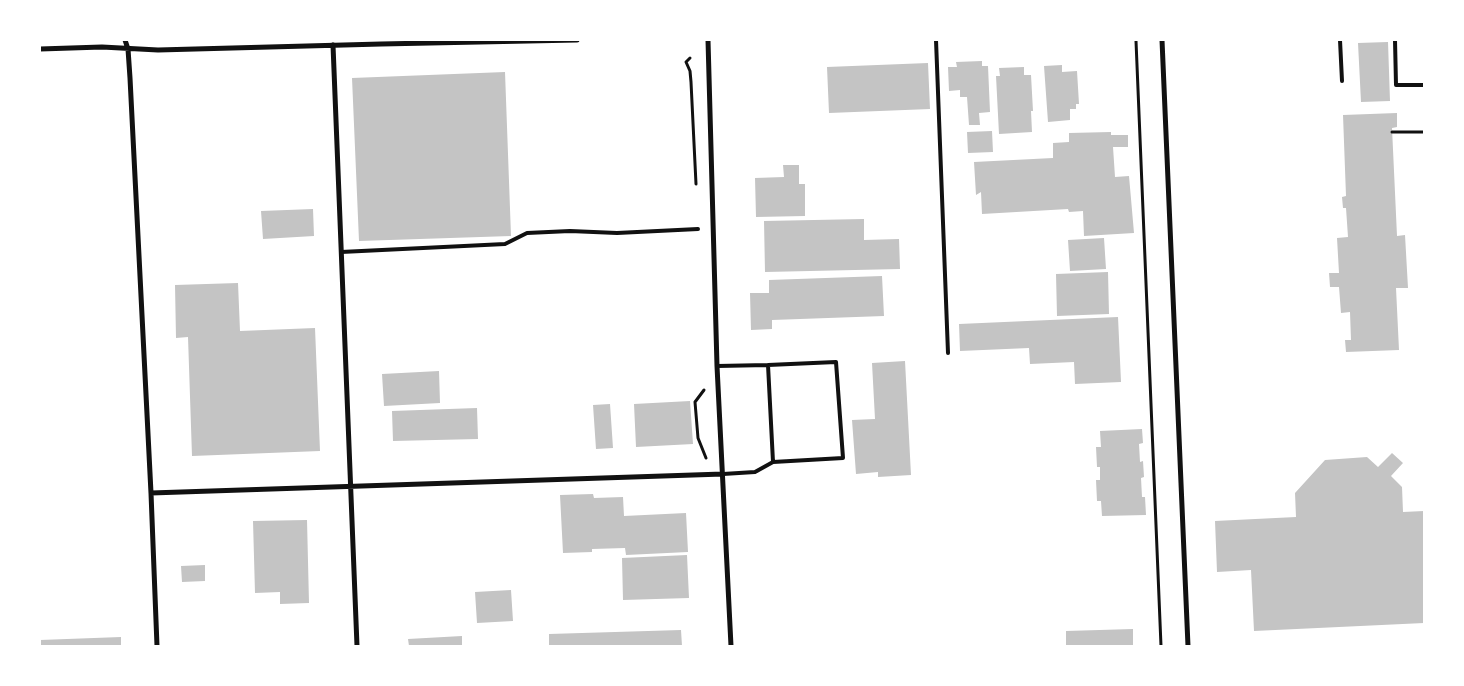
<!DOCTYPE html>
<html>
<head>
<meta charset="utf-8">
<style>
	body { margin:0 }
	#map { position:relative; width:1464px; height:686px; overflow:hidden; background:#fff; font-family:Figtree,sans-serif }
	canvas { display:block }
	.frame { position:absolute; inset:0; border:41px solid #fff; pointer-events:none }
</style>
</head>
<body>
<div id="map">
<canvas width="1464" height="686"></canvas>
<div class="frame"></div>
</div>
<script>
const c = document.querySelector('canvas').getContext('2d');
c.lineJoin = 'round';
function paint(path, color) {
  c.fillStyle = color;
  c.fill(path, 'evenodd');
}
function poly(rows) {
  const path = new Path2D();
  for (const r of rows) {
    path.moveTo(r[0], r[1]);
    for (let i = 2; i < r.length; i += 2) path.lineTo(r[i], r[i + 1]);
  }
  return path;
}
function trace(path, color, width, dash) {
  c.strokeStyle = color;
  c.lineWidth = width;
  c.lineCap = dash ? 'butt' : 'round';
  c.setLineDash(dash || []);
  c.stroke(path);
}
paint(poly([
	[1388,42,1390,101,1361,102,1358,43],
	[982,61,982,66,988,66,990,112,979,113,980,125,969,125,967,97,960,97,960,90,949,91,948,67,957,67,956,62],
	[928,63,930,109,829,113,827,67],
	[1062,65,1062,72,1077,71,1079,104,1076,104,1076,109,1070,109,1070,120,1048,122,1044,66],
	[1024,67,1024,75,1031,75,1033,111,1031,111,1032,132,999,134,996,76,1000,76,999,68],
	[505,72,511,236,359,241,352,78],
	[1397,113,1397,127,1392,128,1397,236,1405,235,1408,288,1396,288,1399,350,1346,352,1345,340,1351,340,1350,312,1341,313,1339,287,1330,287,1329,273,1339,273,1337,238,1348,237,1346,208,1343,208,1342,197,1346,196,1343,115],
	[992,131,993,152,968,153,967,132],
	[1111,132,1111,135,1128,135,1128,147,1113,147,1115,177,1129,176,1134,233,1084,236,1083,211,1069,212,1068,209,982,214,981,192,976,195,974,162,1053,158,1053,143,1069,142,1069,133],
	[783,165,799,165,799,184,805,184,805,216,756,217,755,178,784,177],
	[313,209,314,236,263,239,261,211],
	[864,219,864,240,899,239,900,269,765,272,764,221],
	[1104,238,1106,269,1070,271,1068,240],
	[1108,272,1109,314,1057,316,1056,274],
	[882,276,884,316,772,320,772,329,751,330,750,293,769,293,769,280],
	[238,283,240,331,315,328,320,451,192,456,188,337,176,338,175,285],
	[1118,317,1121,382,1075,384,1074,362,1030,364,1029,348,960,351,959,324],
	[905,361,911,475,878,477,878,472,856,474,852,420,875,419,872,363],
	[439,371,440,403,384,406,382,374],
	[690,401,693,444,636,447,634,404],
	[610,404,613,448,596,449,593,405],
	[477,408,478,439,393,441,392,411],
	[1142,429,1143,443,1139,444,1140,462,1143,461,1144,477,1141,478,1142,497,1145,497,1146,515,1102,516,1101,501,1097,501,1096,480,1100,480,1100,467,1097,467,1096,447,1101,447,1100,431],
	[1392,453,1403,463,1391,476,1402,487,1403,512,1424,511,1424,623,1254,631,1251,570,1217,572,1215,521,1296,517,1295,493,1325,460,1367,457,1378,467],
	[593,494,594,498,623,497,624,516,686,513,688,552,626,555,625,548,592,549,592,552,563,553,560,495],
	[307,520,309,603,280,604,280,592,255,593,253,521],
	[687,555,689,598,623,600,622,558],
	[205,565,205,581,182,582,181,566],
	[511,590,513,621,477,623,475,592],
	[1133,629,1133,646,1066,646,1066,631],
	[681,630,682,646,549,646,549,634],
	[462,636,462,646,409,646,408,639],
	[121,637,121,646,40,646,40,640]
]), '#c4c4c4');
trace(poly([
	[1136,41,1161,646],
	[690,58,686,62,690,71,691,82,696,184],
	[1392,132,1424,132],
	[704,390,695,402,698,438,706,458]
]), '#111', 3);
trace(poly([
	[936,40,948,353],
	[1340,40,1342,81],
	[1395,40,1396,85,1424,85],
	[341,252,505,244,527,233,570,231,617,233,698,229],
	[768,365,836,362,843,458,773,462],
	[717,366,768,365,773,462,755,472,723,474]
]), '#111', 4);
trace(poly([
	[125,40,128,49,130,78,151,493,157,646],
	[708,40,717,366,731,646],
	[1162,40,1188,646],
	[333,45,357,646],
	[40,49,102,47,158,50,381,44,577,40],
	[151,493,723,474]
]), '#111', 5);
</script>
</body>
</html>
